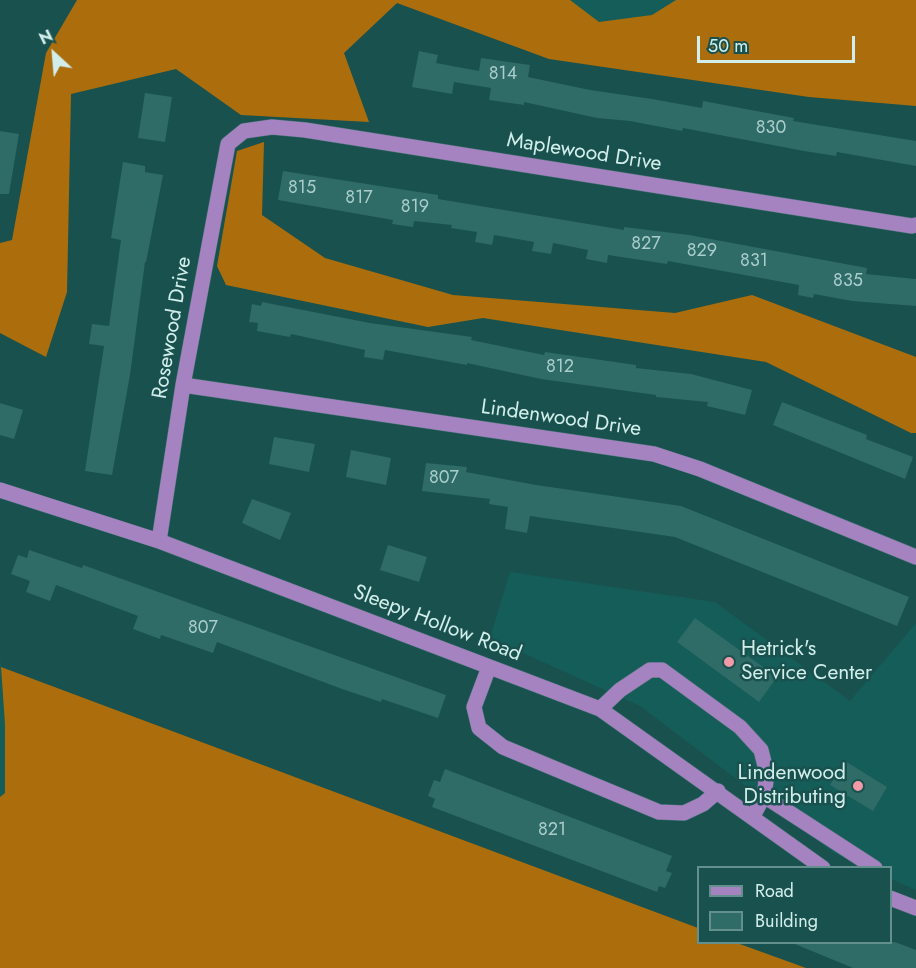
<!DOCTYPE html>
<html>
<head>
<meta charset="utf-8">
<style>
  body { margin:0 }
  #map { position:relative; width:916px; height:968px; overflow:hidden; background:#19514e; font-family:Jost,sans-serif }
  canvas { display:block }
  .legend { position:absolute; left:697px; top:866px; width:195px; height:78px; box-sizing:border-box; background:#19514e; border:2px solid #63908d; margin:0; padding:8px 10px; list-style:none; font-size:18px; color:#d2eeeb }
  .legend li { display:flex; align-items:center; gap:12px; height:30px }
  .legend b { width:30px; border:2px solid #63908d }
  .north { position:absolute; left:24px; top:24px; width:60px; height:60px; -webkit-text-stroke:4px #19514e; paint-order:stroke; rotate:334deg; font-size:16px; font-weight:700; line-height:24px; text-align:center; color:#d2eeeb }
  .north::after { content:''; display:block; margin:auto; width:21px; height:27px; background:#d2eeeb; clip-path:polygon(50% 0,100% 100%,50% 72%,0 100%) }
  .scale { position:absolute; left:697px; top:36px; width:158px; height:27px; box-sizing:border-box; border:3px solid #d2eeeb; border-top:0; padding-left:8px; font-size:18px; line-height:21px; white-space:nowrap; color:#d2eeeb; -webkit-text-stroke:4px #19514e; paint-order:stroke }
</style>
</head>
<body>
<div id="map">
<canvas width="916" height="968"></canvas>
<ul class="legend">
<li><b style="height:8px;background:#a582c0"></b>Road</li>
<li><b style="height:16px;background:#2f6b67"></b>Building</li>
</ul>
<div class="north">N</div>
<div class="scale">50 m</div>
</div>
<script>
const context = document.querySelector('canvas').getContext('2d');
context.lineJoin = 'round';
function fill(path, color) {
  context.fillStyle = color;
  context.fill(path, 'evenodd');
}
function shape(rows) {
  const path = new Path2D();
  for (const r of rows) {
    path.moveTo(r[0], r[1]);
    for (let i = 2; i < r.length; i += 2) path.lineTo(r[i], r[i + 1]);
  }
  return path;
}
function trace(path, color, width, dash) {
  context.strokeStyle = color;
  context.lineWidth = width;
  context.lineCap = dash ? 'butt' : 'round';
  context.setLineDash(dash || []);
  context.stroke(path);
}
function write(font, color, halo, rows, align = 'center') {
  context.font = font + ' Jost,sans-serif';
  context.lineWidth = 5;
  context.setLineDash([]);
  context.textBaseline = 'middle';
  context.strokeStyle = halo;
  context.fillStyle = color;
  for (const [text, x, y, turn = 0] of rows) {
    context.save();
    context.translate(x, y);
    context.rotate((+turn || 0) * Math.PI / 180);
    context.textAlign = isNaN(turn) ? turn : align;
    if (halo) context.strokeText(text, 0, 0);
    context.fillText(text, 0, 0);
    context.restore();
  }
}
const built = shape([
  [488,0,703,0,668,21,510,38],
  [510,572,715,602,850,701,916,623,916,890,891,879,890,868,866,867,834,853,640,706,490,638],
  [0,655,5,725,5,793,0,797]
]);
const forest = shape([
  [77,0,570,0,599,22,652,15,676,0,916,0,916,106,809,97,549,59,397,3,344,53,369,122,241,115,176,69,71,94,67,292,46,357,0,333,0,243,12,240,46,53],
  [264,142,262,215,325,258,453,295,675,313,752,295,916,357,916,433,911,433,766,362,483,318,428,327,226,285,217,266,237,151],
  [1,667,698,928,698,942,737,943,806,968,0,968,0,797,5,793,5,725]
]);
const building = shape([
  [419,51,438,55,436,63,479,71,481,58,530,65,528,77,590,90,652,99,702,108,703,101,794,118,793,121,916,141,916,166,837,152,836,156,804,151,683,128,682,131,630,121,597,118,524,102,524,105,489,100,491,88,454,82,452,94,412,87],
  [145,93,172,97,165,142,138,138],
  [0,131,19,134,9,194,0,194],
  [123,162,145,166,145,172,163,175,146,262,145,262,130,375,112,475,85,471,104,346,89,344,92,324,109,326,121,240,111,238],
  [283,171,438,195,438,199,624,230,624,227,689,235,867,268,866,274,916,279,916,306,852,301,814,294,813,298,798,295,799,285,668,261,667,264,608,255,607,263,586,259,588,250,553,243,551,254,532,251,534,242,494,235,492,245,475,242,477,232,451,228,452,225,414,221,413,227,392,224,393,220,278,200],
  [262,302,370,323,472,337,471,340,544,355,545,352,636,365,636,368,691,374,752,390,745,415,707,406,708,402,656,397,656,395,541,379,467,363,467,365,385,350,383,360,364,357,365,350,291,334,290,337,257,331,258,323,249,322,252,304,261,306],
  [782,402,867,435,866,439,913,457,905,479,773,425],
  [0,403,23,410,14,439,0,435],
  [274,437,315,444,309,472,269,464],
  [351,450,391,458,386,485,346,477],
  [426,463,467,467,466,472,536,485,681,506,909,597,897,626,675,537,530,516,527,533,505,529,508,507,489,504,490,499,422,491],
  [252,499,291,513,280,540,242,523],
  [388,545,427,557,419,582,380,570],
  [29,550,82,568,83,565,446,695,438,718,382,699,381,702,342,689,217,642,213,653,161,635,160,639,133,629,138,616,56,585,50,601,26,592,30,581,11,574,18,555,27,558],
  [695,618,777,677,759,702,677,642],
  [845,761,887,787,873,811,830,785],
  [445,769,672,856,666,871,672,873,665,888,659,886,657,892,432,807,435,799,428,796,434,780,440,782],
  [790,942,895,942,916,950,916,968,853,968]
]);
const minor = shape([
  [183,385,654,454,700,469,916,557],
  [0,490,159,541,600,709,823,868],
  [159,541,183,385,228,144,244,131,272,127,305,130,912,226,916,225],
  [489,667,474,707,479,728,503,747,659,812,684,813,703,804,718,791],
  [600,709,620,690,650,670,662,670,740,727,761,750,767,774,764,796,753,816],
  [764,796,875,868],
  [890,898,916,908]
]);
const markers = [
  [729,662,6,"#f39aa8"],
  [858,786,6,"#f39aa8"]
];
const numberNames = [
  ["814",503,75],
  ["830",771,129],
  ["815",302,189],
  ["817",359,199],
  ["819",415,208],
  ["827",646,245],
  ["829",702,252],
  ["831",754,262],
  ["835",848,282],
  ["812",560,368],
  ["807",444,479],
  ["807",203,629],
  ["821",552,831]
];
const streetNames = [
  ["Maplewood Drive",584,153,9],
  ["Rosewood Drive",173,328,-80],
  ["Lindenwood Drive",561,419,8],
  ["Sleepy Hollow Road",437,624,21]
];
const poiNames = [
  ["Hetrick's",741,650],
  ["Service Center",741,674],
  ["Lindenwood",846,774,"right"],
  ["Distributing",846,798,"right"]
];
fill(built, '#155d59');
fill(forest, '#ac6e0c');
fill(building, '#2f6b67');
trace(minor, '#3e706d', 16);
trace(minor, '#a582c0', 15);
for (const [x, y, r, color] of markers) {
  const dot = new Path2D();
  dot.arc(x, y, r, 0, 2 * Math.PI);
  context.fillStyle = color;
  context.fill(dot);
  trace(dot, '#19514e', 2);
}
write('18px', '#a9cdca', null, numberNames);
write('21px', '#d2eeeb', '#19514e', streetNames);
write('21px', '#d2eeeb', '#19514e', poiNames, 'left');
</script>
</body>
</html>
